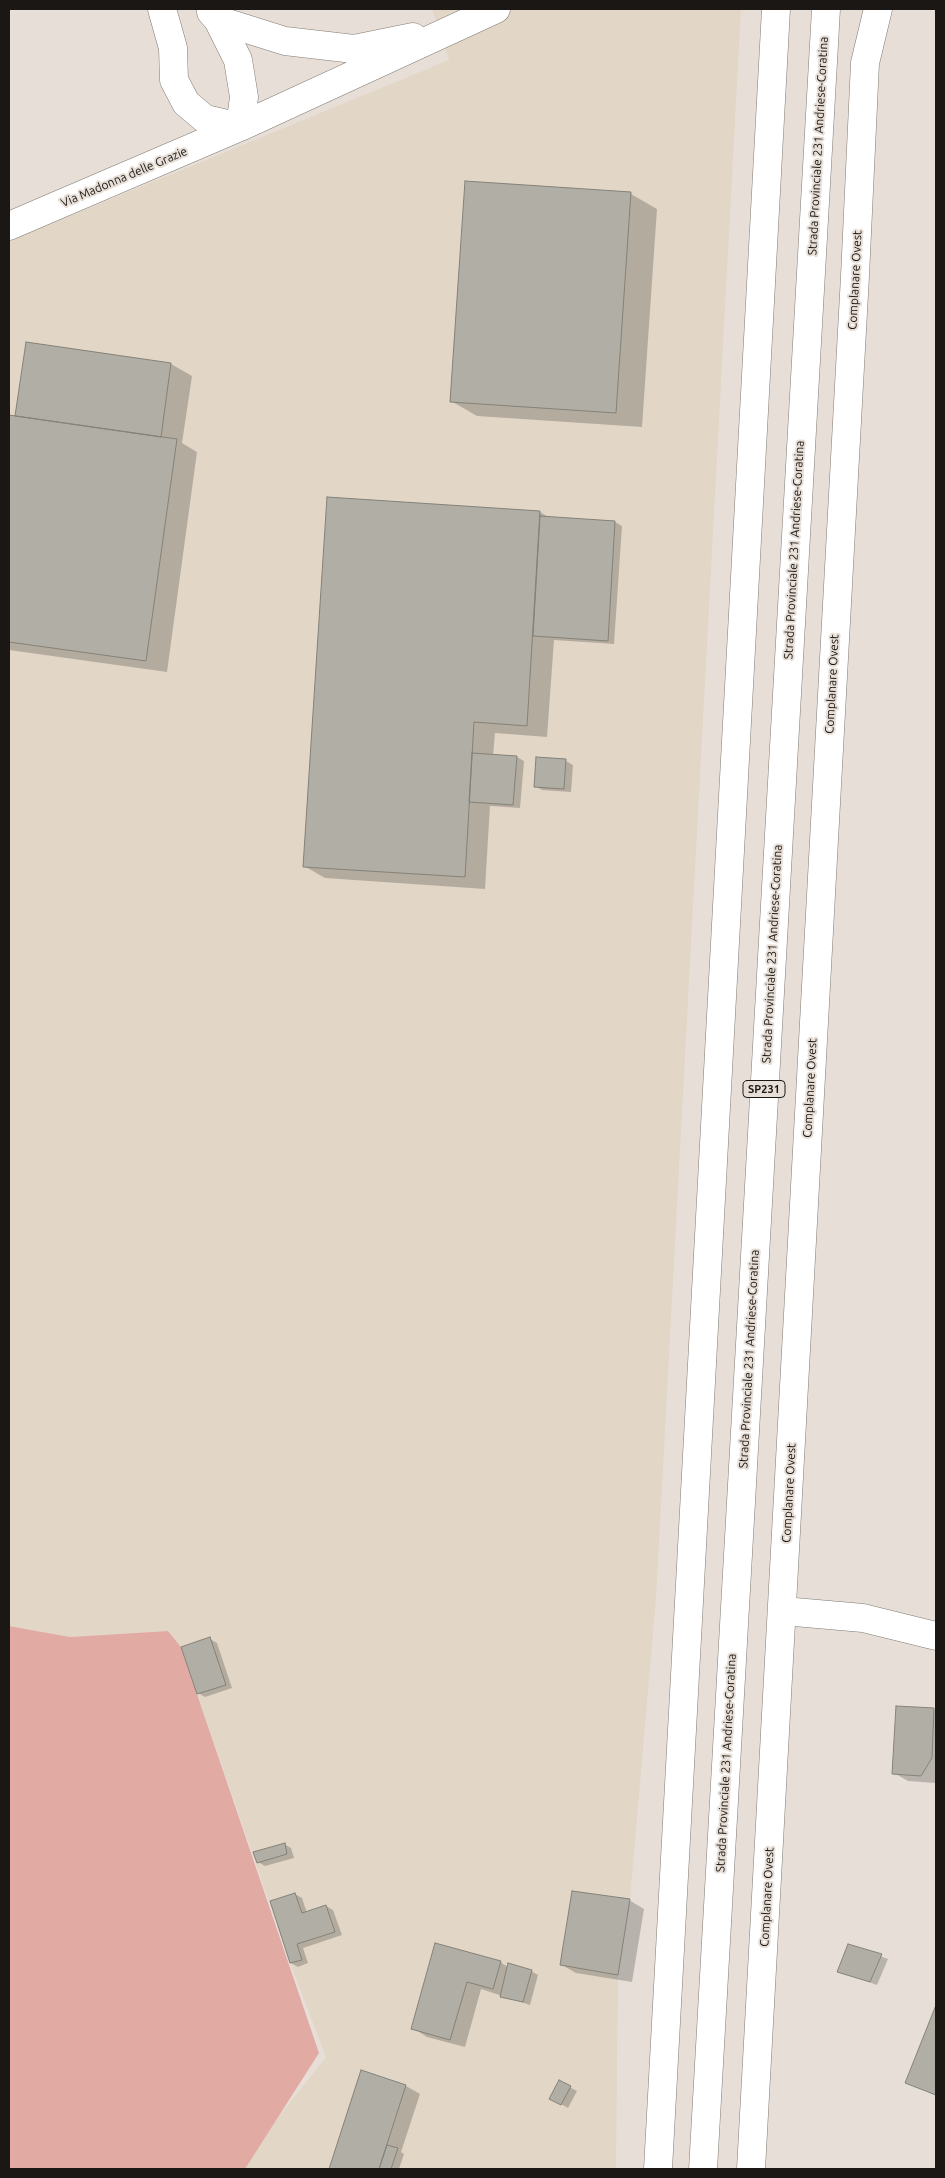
<!DOCTYPE html>
<html>
<head>
<meta charset="utf-8">
<style>
  body { margin:0 }
  #map { position:relative; width:945px; height:2178px; overflow:hidden; background:#e7dfd7; font-family:Ubuntu,sans-serif }
  canvas { display:block }
  .frame { position:absolute; inset:0; border:10px solid #1a1714; pointer-events:none }
</style>
</head>
<body>
<div id="map">
<canvas width="945" height="2178"></canvas>
<div class="frame"></div>
</div>
<script>
const context = document.querySelector('canvas').getContext('2d');
context.lineJoin = 'round';
function fill(path, color) {
  context.fillStyle = color;
  context.fill(path, 'evenodd');
}
function shape(rows) {
  const path = new Path2D();
  for (const r of rows) {
    path.moveTo(r[0], r[1]);
    for (let i = 2; i < r.length; i += 2) path.lineTo(r[i], r[i + 1]);
  }
  return path;
}
function trace(path, color, width, dash) {
  context.strokeStyle = color;
  context.lineWidth = width;
  context.lineCap = dash ? 'butt' : 'round';
  context.setLineDash(dash || []);
  context.stroke(path);
}
function write(font, color, halo, rows, align = 'center') {
  context.font = font + ' Ubuntu,sans-serif';
  context.lineWidth = 4;
  context.setLineDash([]);
  context.textBaseline = 'middle';
  context.strokeStyle = halo;
  context.fillStyle = color;
  for (const [text, x, y, turn = 0] of rows) {
    context.save();
    context.translate(x, y);
    context.rotate((+turn || 0) * Math.PI / 180);
    context.textAlign = isNaN(turn) ? turn : align;
    if (halo) context.strokeText(text, 0, 0);
    context.fillText(text, 0, 0);
    context.restore();
  }
}
const built = shape([
  [432,9,741,9,656,1599,630,1899,618,1975,616,2169,245,2169,268,2130,326,2057,290,1963,181,1647,168,1631,70,1637,9,1626,9,241,449,60]
]);
const green = shape([
  [9,1626,70,1637,168,1631,181,1647,319,2053,245,2169,9,2169]
]);
const shadow = shape([
  [631,194,657,209,642,427,477,416,451,401],
  [27,344,171,364,192,376,182,443,197,452,167,672,9,650,9,416,16,418],
  [328,498,540,512,550,518,615,522,622,526,614,644,554,640,547,737,495,733,493,756,517,757,524,761,520,808,490,806,485,889,325,878,304,866],
  [538,758,566,761,573,765,571,792,542,790,535,786],
  [210,1639,217,1643,232,1688,205,1697,198,1693],
  [933,1709,936,1711,936,1782,935,1783,908,1781,894,1773],
  [284,1844,291,1848,294,1858,265,1866,258,1862],
  [295,1894,302,1898,307,1913,326,1906,333,1910,342,1935,303,1948,308,1963,298,1967,291,1963],
  [629,1900,644,1909,632,1982,576,1973,562,1965],
  [436,1944,500,1962,508,1967,531,1971,538,1975,530,2005,481,1989,465,2047,427,2037,413,2028],
  [849,1945,888,1959,877,1985,838,1971],
  [936,2009,936,2096,907,2082],
  [362,2072,406,2086,420,2094,401,2152,404,2154,399,2169,330,2169],
  [560,2082,577,2091,568,2108,550,2098]
]);
const building = shape([
  [465,181,631,192,616,413,450,402,465,181],
  [26,342,171,363,161,437,15,416,26,342],
  [9,415,177,439,146,661,9,642,9,415],
  [327,497,540,511,527,726,474,722,465,877,303,867,327,497],
  [540,516,615,521,608,641,533,636,540,516],
  [472,753,517,756,513,805,469,802,472,753],
  [536,757,566,759,564,789,534,787,536,757],
  [210,1637,226,1685,197,1694,181,1647,210,1637],
  [896,1706,934,1708,932,1758,921,1776,892,1774,896,1706],
  [285,1843,287,1854,257,1863,253,1852,285,1843],
  [572,1891,630,1899,618,1975,560,1965,572,1891],
  [295,1893,302,1913,326,1905,335,1932,297,1944,302,1960,290,1963,270,1901,295,1893],
  [435,1943,501,1961,493,1989,467,1982,450,2040,411,2029,435,1943],
  [848,1944,882,1954,870,1982,837,1972,848,1944],
  [508,1963,532,1970,523,2002,500,1997,508,1963],
  [936,2005,936,2095,905,2083,936,2005],
  [361,2070,406,2085,379,2169,329,2169,361,2070],
  [559,2080,571,2086,561,2105,549,2099,559,2080],
  [387,2145,398,2148,391,2169,379,2169,387,2145]
]);
const street = shape([
  [783,1611,863,1618,936,1636]
]);
const secondary = shape([
  [162,9,173,48,174,80,186,103,205,119,240,127],
  [211,12,218,20,238,60,244,97,240,127],
  [218,20,285,41,354,49,413,37],
  [9,226,240,127,496,9],
  [751,2169,855,276,865,63,878,9]
]);
const highway = shape([
  [658,2169,776,9],
  [703,2169,826,9]
]);
const shields = [
  [764,1089,42]
];
const shieldNames = [
  ["SP231",764,1089]
];
const streetNames = [
  ["Strada Provinciale 231 Andriese-Coratina",818,146,-87],
  ["Via Madonna delle Grazie",124,177,-23],
  ["Complanare Ovest",855,280,-87],
  ["Strada Provinciale 231 Andriese-Coratina",794,550,-87],
  ["Complanare Ovest",832,684,-87],
  ["Strada Provinciale 231 Andriese-Coratina",772,954,-87],
  ["Complanare Ovest",810,1088,-87],
  ["Strada Provinciale 231 Andriese-Coratina",749,1359,-87],
  ["Complanare Ovest",789,1493,-87],
  ["Strada Provinciale 231 Andriese-Coratina",726,1763,-87],
  ["Complanare Ovest",767,1897,-87]
];
fill(built, '#e2d6c7');
fill(green, '#e1aba4');
fill(shadow, '#0003');
fill(building, '#b1afa5');
trace(building, '#848279', 1);
trace(street, '#807a72', 29);
trace(secondary, '#807a72', 29);
trace(highway, '#807a72', 29);
trace(street, '#fff', 28);
trace(secondary, '#fff', 28);
trace(highway, '#fff', 28);
for (const [x, y, w] of shields) {
  const box = new Path2D();
  box.roundRect(x - w / 2, y - 8.5, w, 17, 4);
  context.fillStyle = '#e7dfd7';
  context.fill(box);
  trace(box, '#1a1714', 1);
}
write('bold 11px', '#1a1714', null, shieldNames);
write('12px', '#1a1714', '#e7dfd7', streetNames);
</script>
</body>
</html>
